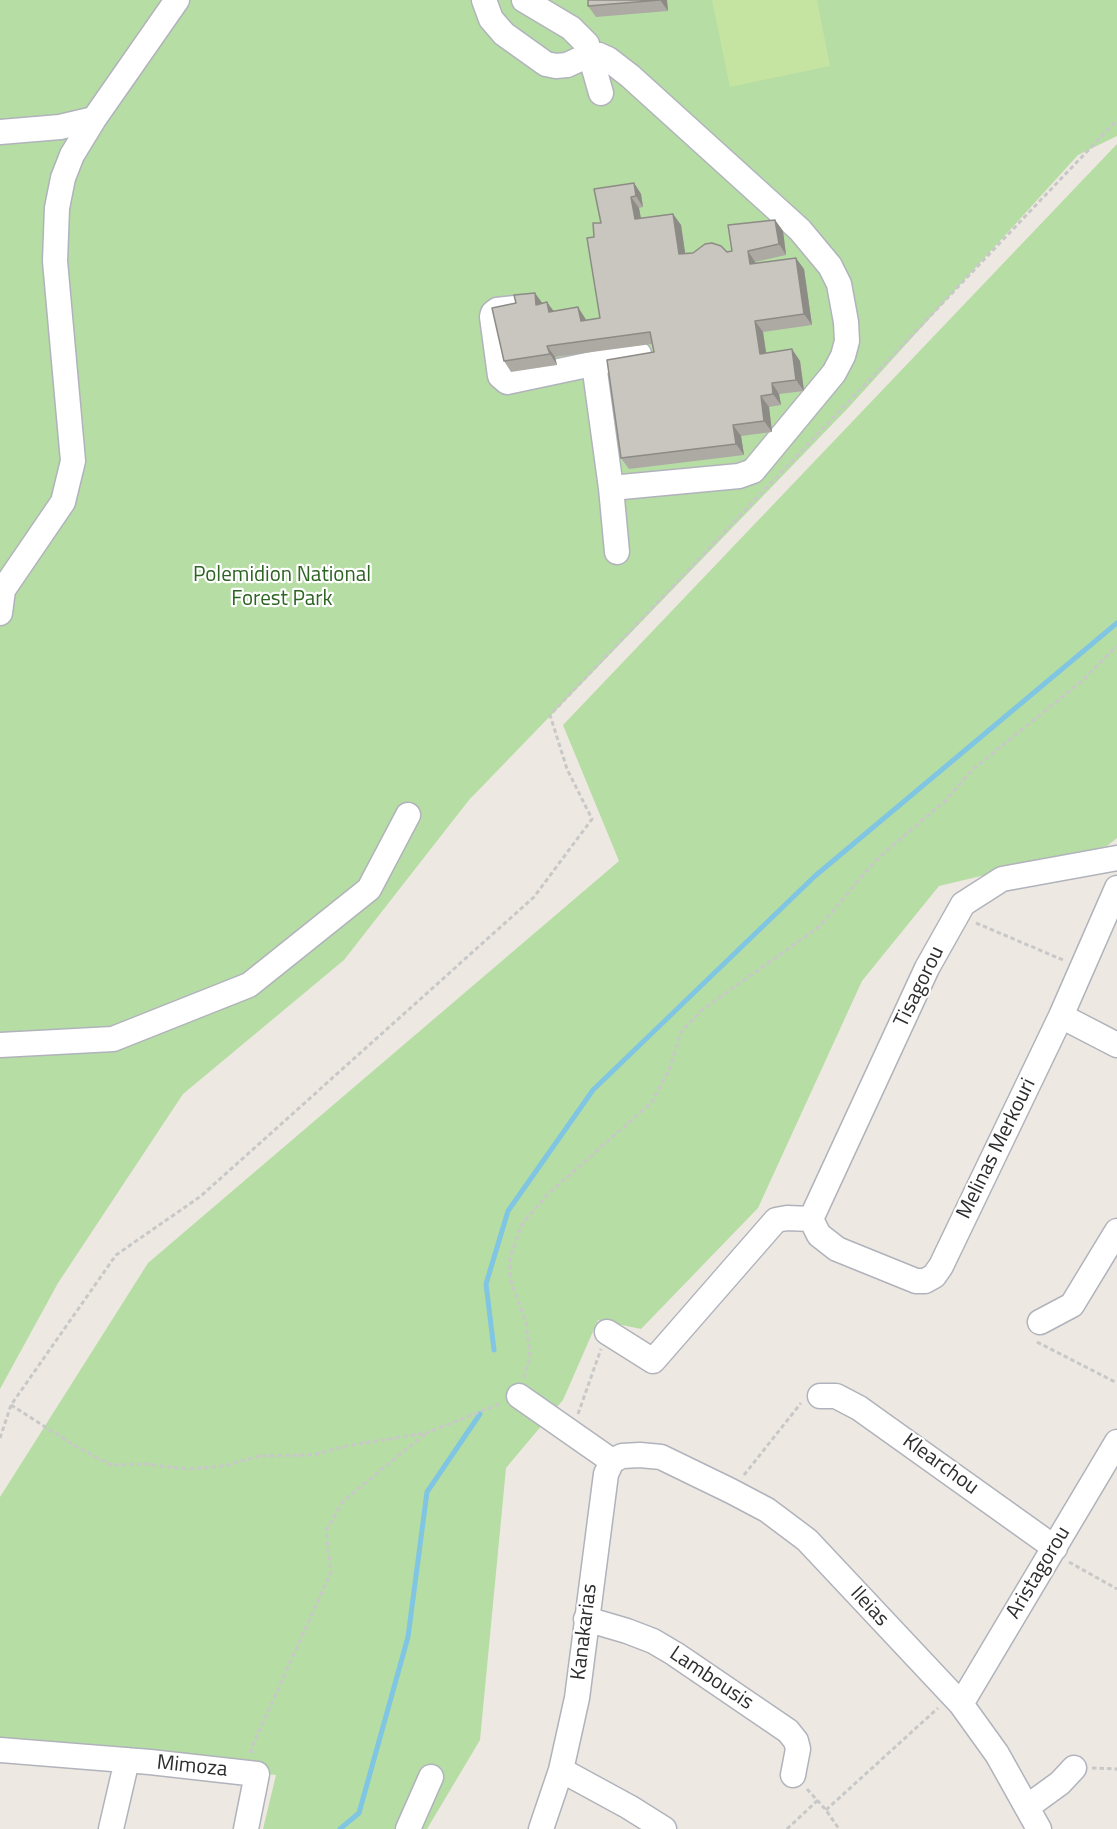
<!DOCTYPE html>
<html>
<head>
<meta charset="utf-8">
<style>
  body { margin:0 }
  canvas { display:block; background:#ede8e1 }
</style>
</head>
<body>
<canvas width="1117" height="1829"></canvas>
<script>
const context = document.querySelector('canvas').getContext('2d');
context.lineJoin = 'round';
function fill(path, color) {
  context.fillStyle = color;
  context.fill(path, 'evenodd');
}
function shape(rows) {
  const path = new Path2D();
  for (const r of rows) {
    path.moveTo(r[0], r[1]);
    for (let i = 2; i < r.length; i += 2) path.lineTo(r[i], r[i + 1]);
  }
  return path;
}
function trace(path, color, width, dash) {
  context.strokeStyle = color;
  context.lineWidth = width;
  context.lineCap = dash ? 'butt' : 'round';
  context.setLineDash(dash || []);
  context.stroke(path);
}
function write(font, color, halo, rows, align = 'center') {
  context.font = font + ' "Titillium Web",sans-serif';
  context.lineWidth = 4.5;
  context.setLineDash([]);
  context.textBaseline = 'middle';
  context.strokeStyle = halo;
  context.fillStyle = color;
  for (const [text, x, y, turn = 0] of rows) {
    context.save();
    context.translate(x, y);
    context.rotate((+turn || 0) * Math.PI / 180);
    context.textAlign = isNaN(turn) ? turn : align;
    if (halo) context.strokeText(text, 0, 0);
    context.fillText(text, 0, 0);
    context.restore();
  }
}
const green = shape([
  [0,0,1117,0,1117,136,1078,155,849,407,469,800,344,960,183,1094,58,1283,0,1389],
  [1117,144,1117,838,1107,846,939,886,862,981,758,1208,641,1329,598,1320,563,1400,506,1468,480,1740,427,1829,263,1829,276,1775,0,1746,0,1497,148,1263,619,861,563,725]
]);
const pitch = shape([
  [712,0,817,0,830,66,730,87]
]);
const stream = shape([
  [494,1350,486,1284,508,1211,593,1090,815,876,1117,623],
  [340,1829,359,1813,408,1637,427,1492,480,1414]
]);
const path = shape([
  [976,923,1063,960],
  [1037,1342,1117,1383],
  [524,1378,530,1355,526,1322,510,1278,510,1257,522,1224,547,1195,652,1102,669,1070,681,1032,702,1010,820,926,875,861,946,800,972,770,1083,680,1117,646],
  [11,1405,75,1446,111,1465,145,1464,188,1469,224,1466,259,1456,313,1455,346,1446,426,1433,502,1403],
  [578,1414,601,1349],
  [0,1438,11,1405,116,1255,201,1196,534,897,592,819,567,769,550,715,1117,120],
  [744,1475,801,1403],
  [1069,1562,1117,1589],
  [252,1753,251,1749,331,1572,326,1531,343,1501,425,1434],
  [1092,1768,1117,1769],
  [807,1789,826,1810,839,1829],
  [826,1810,938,1708],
  [787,1829,818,1800]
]);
const minor = shape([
  [484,0,491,19,497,26,504,34,546,64,556,66,567,65,591,54,599,55,608,59,630,76,800,230,830,266,839,284,846,322,847,341,843,356,834,373,753,471,739,476,611,488],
  [524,0,571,28,587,44,601,93],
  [0,132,60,127,94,119],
  [515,308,497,310,493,313,492,317,500,376,507,382,639,354],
  [594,364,611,488,617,552],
  [0,613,3,590,63,502,73,461,55,261,57,208,63,178,72,155,94,119,177,0],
  [1061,1016,1117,1045],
  [0,1045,113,1039,249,985,369,889,408,815],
  [811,1219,819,1235,837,1249,916,1281,925,1281,934,1276,941,1266,1061,1016,1117,888],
  [811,1219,927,968,963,904,1002,879,1117,858],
  [1040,1322,1072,1305,1117,1231],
  [607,1332,653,1361,776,1220,787,1218,811,1219],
  [519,1396,612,1461],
  [820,1396,836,1396,859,1408,1055,1548],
  [586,1619,627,1631,653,1641,675,1654,788,1731,796,1741,798,1749,793,1775],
  [961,1704,1117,1442],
  [0,1750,150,1762,257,1774,246,1829],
  [561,1770,629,1807,664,1829],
  [1027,1807,1060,1783,1074,1768],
  [111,1829,127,1760],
  [408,1829,431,1777],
  [541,1829,561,1770,577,1698,606,1474,612,1461,622,1456,640,1455,661,1457,731,1491,767,1510,807,1540,961,1704,997,1754,1039,1829]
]);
const wall = shape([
  [588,0,667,0,668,11,596,17,588,6],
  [634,183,641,194,643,207,639,208,641,218,673,214,681,225,685,253,727,252,732,251,775,220,783,231,786,255,755,262,756,264,804,269,812,325,763,332,766,353,800,361,804,391,779,394,781,405,769,407,772,432,741,436,744,455,629,469,621,458,654,352,652,344,555,357,557,365,511,372,504,361,542,303,554,311,585,318,586,320,600,318,594,237,601,223]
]);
const shadedWall = shape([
  [660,0,667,0,668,11],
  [634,183,641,194,643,207,636,196],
  [631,197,639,208,643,230,635,219],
  [673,214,681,225,687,265,679,254],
  [775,220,783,231,786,255,779,244],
  [748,251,755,262,757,275,750,264],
  [796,258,804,269,812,325,804,314],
  [535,293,543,304,536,305],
  [547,302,555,313,549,312],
  [578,307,585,318,589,332,581,321],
  [755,321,763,332,768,365,760,354],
  [547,346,555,357,557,365,550,354],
  [792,349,800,361,804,391,796,380],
  [772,383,779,394,781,405,773,394],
  [761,396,769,407,772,432,764,421],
  [733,425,741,436,744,455,736,444]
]);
const building = shape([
  [588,0,660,0,588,6,588,0],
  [634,183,636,196,631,197,635,219,673,214,679,254,693,253,705,244,712,243,721,246,727,252,732,251,728,225,775,220,779,244,748,251,750,264,796,258,804,314,755,321,760,354,792,349,796,380,772,383,773,394,761,396,764,421,733,425,736,444,621,458,607,360,654,352,650,332,547,346,550,354,504,361,492,308,516,303,514,295,535,293,536,305,547,302,549,312,578,307,581,321,600,318,587,238,594,237,593,223,601,223,594,189,634,183]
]);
const parkNames = [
  ["Polemidion National",282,576],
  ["Forest Park",282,600]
];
const streetNames = [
  ["Tisagorou",920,987,-64],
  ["Melinas Merkouri",997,1149,-64],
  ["Klearchou",940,1465,36],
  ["Aristagorou",1039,1573,-59],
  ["Ileias",869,1607,47],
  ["Kanakarias",585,1632,-83],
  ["Lambousis",711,1679,34],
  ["Mimoza",192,1767,6]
];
fill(green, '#b6dda4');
fill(pitch, '#c5e3a1');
trace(stream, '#80c6e3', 5);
trace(minor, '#b1b3bc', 27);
trace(path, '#c8c8c8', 3, [4.5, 3]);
trace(minor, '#fff', 24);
fill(wall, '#adaaa4');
fill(shadedWall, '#8d8b86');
fill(building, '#c9c6bf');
trace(building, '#8d8b86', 1.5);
write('21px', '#2e6423', '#fff', parkNames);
write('21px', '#2d2d2d', '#fff', streetNames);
</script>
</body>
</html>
